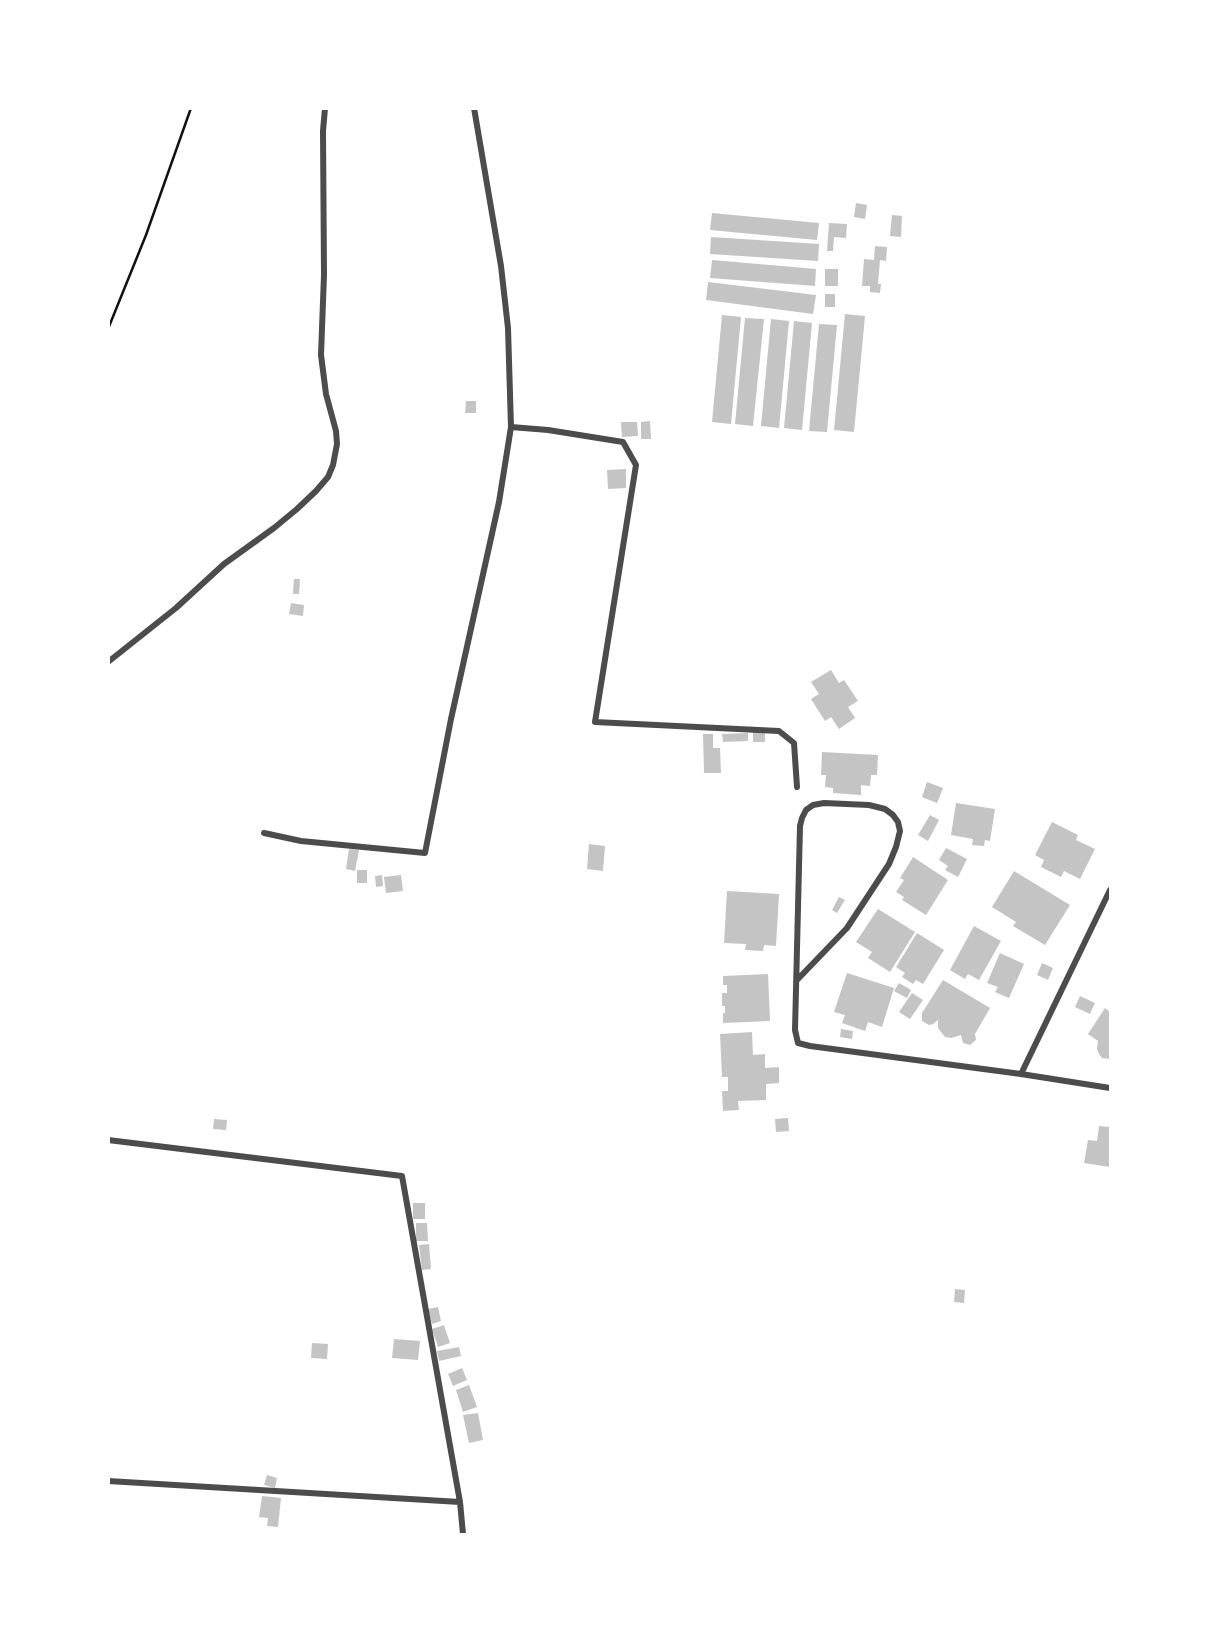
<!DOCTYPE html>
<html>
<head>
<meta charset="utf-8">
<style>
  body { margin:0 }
  #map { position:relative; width:1219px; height:1643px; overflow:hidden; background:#fff; font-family:Bitter,serif }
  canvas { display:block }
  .frame { position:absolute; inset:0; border:110px solid #fff; pointer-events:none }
</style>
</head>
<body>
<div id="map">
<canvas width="1219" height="1643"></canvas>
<div class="frame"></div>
</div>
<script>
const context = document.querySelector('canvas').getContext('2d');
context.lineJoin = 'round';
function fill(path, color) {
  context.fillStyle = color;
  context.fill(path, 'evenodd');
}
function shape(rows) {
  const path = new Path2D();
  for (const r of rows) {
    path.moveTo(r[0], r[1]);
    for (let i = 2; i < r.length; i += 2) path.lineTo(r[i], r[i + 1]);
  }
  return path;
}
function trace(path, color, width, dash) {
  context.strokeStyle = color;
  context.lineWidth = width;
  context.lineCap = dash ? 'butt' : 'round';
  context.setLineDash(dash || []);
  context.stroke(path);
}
const building = shape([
  [856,203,867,205,865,219,854,217],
  [712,213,819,223,817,240,710,230],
  [892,215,902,216,901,237,890,236],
  [829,223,847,224,846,238,834,237,833,251,827,251],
  [711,237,819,244,818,261,710,254],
  [875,246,887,247,886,261,880,260,878,284,881,284,880,293,870,292,870,286,862,286,864,259,874,260],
  [712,260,816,269,815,286,710,278],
  [825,269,838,269,838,286,825,286],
  [708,282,816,295,813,314,706,300],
  [825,294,835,294,835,307,825,307],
  [845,314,865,316,854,432,834,430],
  [722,315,741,317,731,424,712,422],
  [745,318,764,319,753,426,735,424],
  [771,319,789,321,779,428,761,426],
  [794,321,812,323,802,430,784,428],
  [819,324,837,325,827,432,809,431],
  [466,401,476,401,476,413,465,413],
  [650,421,651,439,641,439,641,422],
  [621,422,637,422,638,436,622,437],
  [626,469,626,488,608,489,607,470],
  [294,579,300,579,299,594,293,594],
  [291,603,304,605,303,616,289,614],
  [831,670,839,683,844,680,858,701,848,707,855,718,839,729,831,717,825,721,811,699,819,694,811,682],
  [753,731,765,732,765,742,753,742],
  [748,733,748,741,723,742,722,734],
  [703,734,713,734,713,748,720,748,721,773,704,773],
  [822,752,878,755,877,775,871,775,870,786,861,785,861,795,833,793,833,788,825,787,826,775,821,775],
  [927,782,943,788,937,803,922,797],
  [956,803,995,809,990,841,985,840,984,846,972,845,973,839,951,835],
  [930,815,939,820,928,841,918,835],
  [1052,822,1078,835,1076,840,1095,849,1080,879,1064,871,1061,877,1041,867,1044,860,1035,855],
  [589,844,605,846,603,871,587,869],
  [946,848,967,859,958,877,945,870,948,866,939,860],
  [349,849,359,850,355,871,346,869],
  [913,857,948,880,926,915,902,900,904,897,896,892,904,880,900,878],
  [357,870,367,870,367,883,357,883],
  [1014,871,1070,905,1045,945,1013,926,1016,922,992,907],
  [382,875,383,886,376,887,375,876],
  [401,875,403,891,386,893,384,877],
  [727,891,779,894,776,946,764,945,763,951,745,950,746,944,724,943],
  [839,897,845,900,837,913,832,910],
  [878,909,915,932,890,972,868,958,872,952,856,942],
  [974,926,1001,941,979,980,968,974,965,979,950,970],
  [917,933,944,950,923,984,916,980,913,984,902,977,905,973,896,967],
  [1000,953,1024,964,1009,998,995,992,998,987,987,983],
  [1042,963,1053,968,1048,980,1037,975],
  [847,973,894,988,882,1027,868,1022,865,1031,842,1023,845,1015,834,1012],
  [768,974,770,1021,723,1023,723,1013,725,1013,725,1006,722,1006,722,993,727,993,727,985,723,985,723,976],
  [943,980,990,1008,975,1034,976,1040,970,1045,963,1043,961,1035,951,1038,945,1037,938,1028,938,1020,933,1024,929,1025,922,1021,922,1013],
  [899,983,911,990,907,998,894,991],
  [912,993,923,1000,910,1019,899,1012],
  [1080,996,1095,1003,1090,1014,1075,1007],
  [1105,1008,1110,1012,1110,1059,1102,1058,1099,1054,1097,1049,1098,1041,1088,1034],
  [841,1029,853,1031,852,1039,840,1037],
  [752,1032,753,1055,765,1054,765,1068,779,1067,779,1083,766,1084,766,1100,738,1101,739,1110,723,1111,722,1091,728,1091,728,1077,722,1077,720,1034],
  [788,1118,789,1131,776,1132,775,1119],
  [214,1119,227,1120,226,1130,213,1129],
  [1099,1126,1110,1127,1110,1167,1084,1163,1088,1140,1097,1141],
  [413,1203,425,1203,425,1219,413,1219],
  [416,1223,427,1223,428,1241,416,1241],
  [429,1244,431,1269,422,1270,419,1245],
  [955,1289,965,1290,964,1303,954,1302],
  [438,1307,441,1321,432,1324,428,1309],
  [444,1325,450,1343,438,1347,432,1329],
  [394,1339,420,1341,418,1360,392,1358],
  [312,1343,328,1344,327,1359,311,1358],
  [459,1347,461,1356,439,1361,437,1351],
  [462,1368,467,1380,453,1386,448,1374],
  [469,1385,477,1407,463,1412,456,1390],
  [478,1413,483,1440,469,1443,463,1415],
  [267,1475,277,1478,275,1488,264,1485],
  [262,1496,281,1498,278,1527,267,1526,268,1518,259,1517]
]);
const path = shape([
  [108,329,146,235,191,108]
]);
const minor = shape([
  [511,427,548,430,623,442,636,465,595,722,779,731,794,743,797,787],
  [108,662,176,608,224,564,274,528,297,509,316,491,328,477,333,465,337,444,336,431,326,394,321,355,324,275,323,131,325,108],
  [264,833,301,841,425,853,451,719,499,502,511,427,508,328,501,266,474,108],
  [797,980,847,928,889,864,896,847,900,831,898,822,893,815,885,809,869,805,824,803,813,805,806,810,802,818,800,826,795,1030,798,1043,810,1046,1021,1074,1110,1088],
  [1021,1074,1110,890],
  [108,1140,402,1176,460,1502,463,1534],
  [108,1481,460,1502]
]);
fill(building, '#c4c4c4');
trace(path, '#111', 2.5);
trace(minor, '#4c4c4c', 6);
</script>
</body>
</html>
